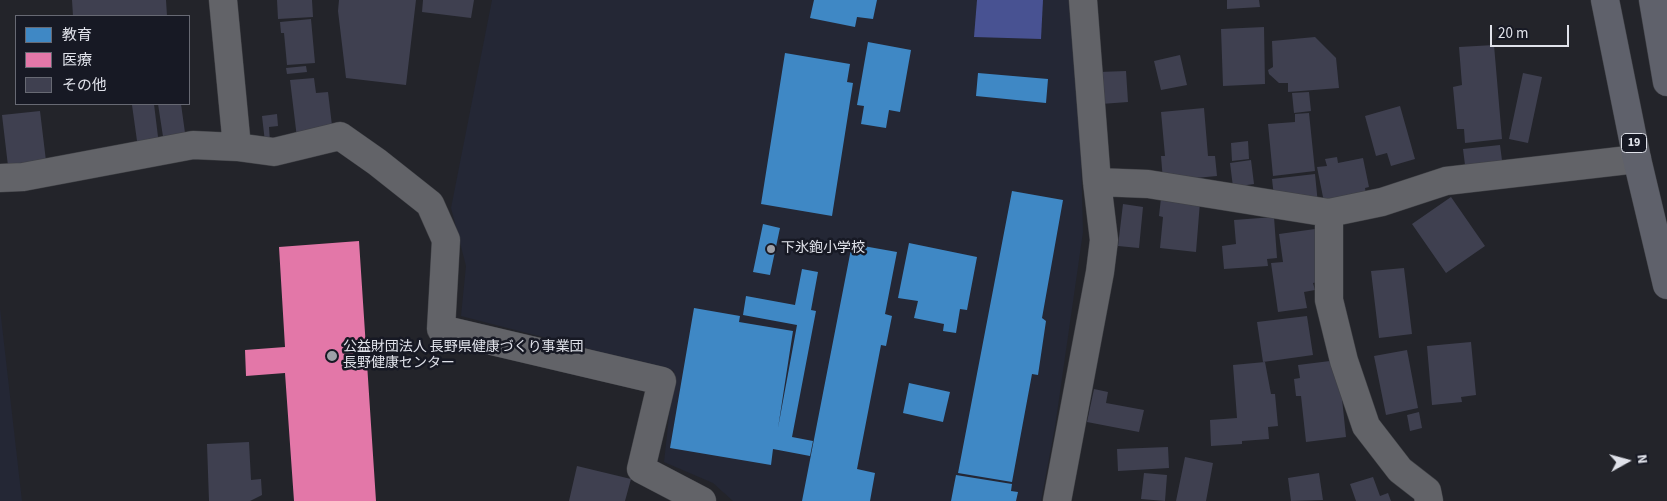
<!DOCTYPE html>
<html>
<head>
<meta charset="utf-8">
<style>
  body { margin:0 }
  #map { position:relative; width:1667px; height:501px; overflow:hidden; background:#23242a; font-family:"Source Sans 3","Noto Sans JP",sans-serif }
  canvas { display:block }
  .legend { position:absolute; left:15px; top:15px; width:175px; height:90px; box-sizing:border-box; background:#171924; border:1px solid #676973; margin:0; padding:6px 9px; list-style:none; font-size:15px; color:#e0e2ea }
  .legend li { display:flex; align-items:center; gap:10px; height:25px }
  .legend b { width:25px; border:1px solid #676973 }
  .north { position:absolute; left:1602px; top:436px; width:50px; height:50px; -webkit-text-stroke:4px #171924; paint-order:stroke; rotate:83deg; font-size:14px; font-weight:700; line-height:20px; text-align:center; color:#e0e2ea }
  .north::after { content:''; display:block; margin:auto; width:18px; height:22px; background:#e0e2ea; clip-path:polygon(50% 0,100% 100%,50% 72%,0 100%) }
  .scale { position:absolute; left:1490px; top:25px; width:79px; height:22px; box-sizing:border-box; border:2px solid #e0e2ea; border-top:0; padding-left:6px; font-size:15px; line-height:18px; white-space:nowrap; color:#e0e2ea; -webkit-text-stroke:4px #171924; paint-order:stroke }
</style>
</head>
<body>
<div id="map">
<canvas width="1667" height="501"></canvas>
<ul class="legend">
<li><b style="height:14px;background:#3f88c5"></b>教育</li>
<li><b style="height:14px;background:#e377a8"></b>医療</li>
<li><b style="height:14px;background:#3f4050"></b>その他</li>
</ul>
<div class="north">N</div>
<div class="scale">20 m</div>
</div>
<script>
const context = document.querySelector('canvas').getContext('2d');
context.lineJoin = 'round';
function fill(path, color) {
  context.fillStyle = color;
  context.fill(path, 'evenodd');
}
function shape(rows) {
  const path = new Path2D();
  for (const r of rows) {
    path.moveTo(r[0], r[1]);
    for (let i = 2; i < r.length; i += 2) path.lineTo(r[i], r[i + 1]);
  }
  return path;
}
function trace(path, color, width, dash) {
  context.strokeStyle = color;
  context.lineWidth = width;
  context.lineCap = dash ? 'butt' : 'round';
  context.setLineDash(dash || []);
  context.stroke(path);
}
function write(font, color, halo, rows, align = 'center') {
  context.font = font + ' "Source Sans 3","Noto Sans JP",sans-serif';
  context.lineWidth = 5;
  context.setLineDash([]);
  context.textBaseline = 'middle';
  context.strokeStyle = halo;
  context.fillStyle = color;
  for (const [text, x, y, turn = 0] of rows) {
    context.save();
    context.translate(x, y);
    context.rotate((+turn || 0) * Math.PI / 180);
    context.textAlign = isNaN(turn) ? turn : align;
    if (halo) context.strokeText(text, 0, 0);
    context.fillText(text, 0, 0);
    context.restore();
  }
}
const built = shape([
  [492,0,1077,0,1083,232,1055,427,1041,501,733,501,713,483,664,462,674,371,461,316,466,266,451,208],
  [0,308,22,501,0,501]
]);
const water = shape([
  [977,0,1043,0,1041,39,974,37]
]);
const schools = shape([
  [814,0,877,0,873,19,857,17,855,27,810,18],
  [868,42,911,50,900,112,889,110,886,128,861,124,864,106,857,105],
  [785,53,850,64,847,82,853,83,832,216,761,204],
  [978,73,1048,79,1046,103,976,96],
  [1012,191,1063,200,1042,318,1046,321,1038,375,1032,374,1012,482,958,473],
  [763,224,780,228,770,275,753,272],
  [909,243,977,257,967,310,960,309,956,333,943,331,944,324,914,318,918,301,898,298],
  [852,244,897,252,885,314,892,316,886,346,881,345,857,469,875,473,870,501,802,501],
  [802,269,818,272,811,310,816,311,792,437,813,441,810,456,773,449,771,465,670,448,694,308,740,316,739,322,793,331,778,428,797,325,743,315,746,296,795,305],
  [909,383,950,392,943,422,903,413],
  [956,475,1012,484,1011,491,1018,492,1016,501,951,501]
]);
const health = shape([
  [359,241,376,501,294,501,285,373,246,376,245,350,285,347,279,247]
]);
const building = shape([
  [72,0,166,0,167,16,73,16],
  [277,0,312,0,313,17,278,19],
  [339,0,416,0,406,85,346,78,338,11],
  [423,0,474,0,471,18,422,12],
  [1227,0,1259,0,1260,7,1227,9],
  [311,19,315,63,287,65,284,33,281,33,280,22],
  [1264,27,1265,84,1223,86,1221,29],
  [1315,37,1336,58,1339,88,1288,92,1288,83,1279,83,1269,74,1268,70,1273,67,1272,41],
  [1494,45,1502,139,1465,143,1464,129,1457,129,1453,87,1462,85,1459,47],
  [1180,55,1187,85,1161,90,1154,61],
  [306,66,307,72,287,74,286,68],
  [1126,71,1128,102,1101,104,1099,72],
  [1523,73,1542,77,1528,143,1509,139],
  [314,78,316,93,328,92,333,134,297,138,290,80],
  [1309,92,1311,111,1294,113,1292,93],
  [154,104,159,145,138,148,132,105],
  [158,104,181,104,186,140,164,143],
  [1400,106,1415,159,1391,166,1387,153,1376,156,1365,116],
  [1204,108,1208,156,1215,156,1217,176,1163,181,1161,156,1165,156,1161,112],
  [40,111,46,161,8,166,2,115],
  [1309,113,1315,171,1273,176,1268,124,1295,122,1295,114],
  [277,114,278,126,269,127,270,142,265,142,262,116],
  [1248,141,1249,159,1232,161,1231,143],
  [1500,145,1503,168,1466,173,1463,149],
  [1337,157,1338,163,1363,158,1369,187,1365,188,1366,194,1324,202,1317,167,1327,166,1325,159],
  [1251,160,1254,184,1233,187,1230,163],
  [1315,174,1318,204,1274,197,1272,179],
  [1451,197,1485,246,1446,273,1412,224],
  [1161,198,1200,202,1196,252,1160,248,1163,217,1159,216],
  [1123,204,1143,207,1139,248,1118,246],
  [1274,217,1277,258,1267,259,1268,266,1224,269,1222,246,1236,244,1234,220],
  [1315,229,1323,281,1313,283,1315,290,1304,292,1307,308,1278,312,1271,263,1283,262,1279,234],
  [1404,268,1412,334,1379,338,1371,271],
  [1307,316,1313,355,1263,362,1257,322],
  [1471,342,1476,395,1461,397,1462,402,1432,405,1427,346],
  [1407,350,1418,408,1386,415,1374,356],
  [1338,360,1346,437,1306,442,1301,396,1296,396,1294,379,1300,378,1298,365],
  [1265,362,1271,394,1275,394,1278,426,1268,427,1269,439,1242,441,1242,444,1211,446,1210,420,1237,418,1233,365],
  [1094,389,1108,392,1106,403,1144,410,1139,432,1087,422],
  [1419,412,1422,428,1410,431,1407,415],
  [249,442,251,480,261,479,262,495,250,501,209,501,207,444],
  [1168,447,1169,468,1118,471,1117,449],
  [1185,457,1213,463,1206,501,1176,501],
  [577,466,631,479,625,501,569,501],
  [1144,473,1167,475,1165,501,1141,499],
  [1319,473,1323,500,1291,501,1288,478],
  [1373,477,1380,496,1388,493,1391,501,1356,501,1350,484]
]);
const minor = shape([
  [223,0,237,147,274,152,340,136,377,162,430,204,446,240,441,329,662,381,641,469,702,501],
  [0,178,23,177,193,145,237,147],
  [1097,182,1148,184,1329,213,1382,202,1446,181,1637,159],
  [1329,213,1329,300,1344,361,1366,426,1400,470,1427,491,1429,501],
  [1057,501,1100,272,1104,240,1097,182,1083,0]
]);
const highway = shape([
  [1605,0,1637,159,1667,285],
  [1653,0,1667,82]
]);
const markers = [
  [771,249,5,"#9ea0a7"],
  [332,356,6,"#9ea0a7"]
];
const shields = [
  [1634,143,25]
];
const shieldNames = [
  ["19",1634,143]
];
const poiNames = [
  ["下氷鉋小学校",781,249],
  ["公益財団法人 長野県健康づくり事業団",343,348],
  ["長野健康センター",343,364]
];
fill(built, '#242735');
fill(water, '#485292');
fill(schools, '#3f88c5');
fill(health, '#e377a8');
fill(building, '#3f4050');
trace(minor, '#3f4045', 29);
trace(highway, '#3f4045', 29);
trace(minor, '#626368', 28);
trace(highway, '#5f616b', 28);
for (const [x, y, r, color] of markers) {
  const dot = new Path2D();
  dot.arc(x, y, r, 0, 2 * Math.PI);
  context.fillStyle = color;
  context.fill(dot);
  trace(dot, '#171924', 2);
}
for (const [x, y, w] of shields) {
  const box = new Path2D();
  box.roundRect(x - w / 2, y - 9.5, w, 19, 4);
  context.fillStyle = '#171924';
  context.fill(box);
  trace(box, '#e0e2ea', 1);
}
write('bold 12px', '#e0e2ea', null, shieldNames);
write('14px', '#e0e2ea', '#171924', poiNames, 'left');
</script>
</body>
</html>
